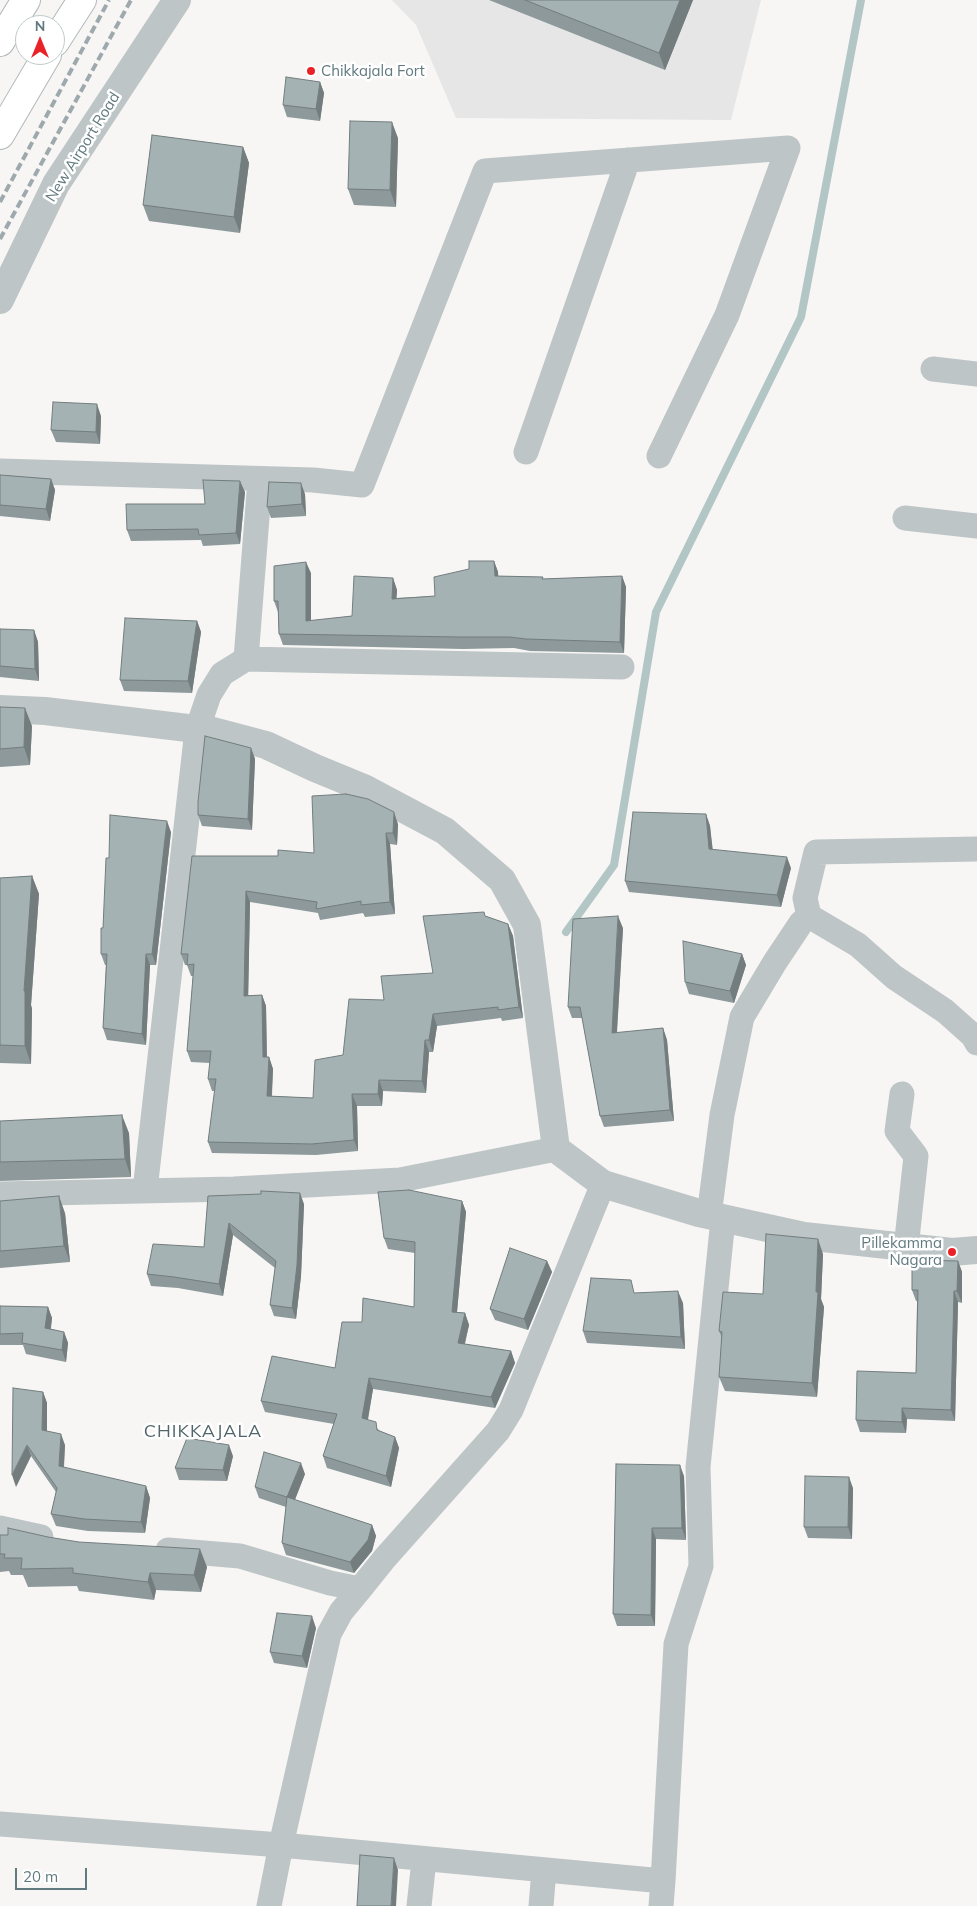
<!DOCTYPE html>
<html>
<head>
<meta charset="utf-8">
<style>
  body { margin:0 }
  #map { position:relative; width:977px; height:1906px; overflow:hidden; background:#f7f6f4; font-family:Mulish,sans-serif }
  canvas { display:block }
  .north { position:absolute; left:15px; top:15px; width:50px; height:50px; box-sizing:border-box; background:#fff; border:1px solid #c0cacc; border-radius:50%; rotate:0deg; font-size:14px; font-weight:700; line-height:20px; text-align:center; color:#617a80 }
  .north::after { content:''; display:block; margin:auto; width:18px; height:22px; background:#e92228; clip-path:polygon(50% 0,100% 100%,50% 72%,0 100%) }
  .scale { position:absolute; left:15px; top:1868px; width:72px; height:22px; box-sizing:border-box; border:2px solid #617a80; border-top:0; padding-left:6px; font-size:15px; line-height:18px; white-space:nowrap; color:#617a80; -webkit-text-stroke:4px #fff; paint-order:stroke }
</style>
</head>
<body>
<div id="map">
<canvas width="977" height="1906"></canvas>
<div class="north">N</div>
<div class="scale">20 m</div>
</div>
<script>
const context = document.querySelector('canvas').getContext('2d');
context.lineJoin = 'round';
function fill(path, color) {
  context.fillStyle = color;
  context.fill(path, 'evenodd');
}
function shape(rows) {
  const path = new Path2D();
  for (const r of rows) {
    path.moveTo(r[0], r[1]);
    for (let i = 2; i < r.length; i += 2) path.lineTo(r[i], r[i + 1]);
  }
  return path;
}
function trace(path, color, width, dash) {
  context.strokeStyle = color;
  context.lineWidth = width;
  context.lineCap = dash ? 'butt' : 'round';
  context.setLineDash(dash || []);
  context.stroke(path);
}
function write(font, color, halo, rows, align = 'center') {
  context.font = font + ' Mulish,sans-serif';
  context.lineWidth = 5;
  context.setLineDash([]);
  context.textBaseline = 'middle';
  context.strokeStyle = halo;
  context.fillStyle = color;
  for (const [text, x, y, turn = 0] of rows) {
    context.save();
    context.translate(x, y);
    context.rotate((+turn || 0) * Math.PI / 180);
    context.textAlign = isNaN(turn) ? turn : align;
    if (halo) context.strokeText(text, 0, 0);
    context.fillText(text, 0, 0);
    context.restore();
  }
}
const built = shape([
  [392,0,761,0,731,120,456,118,416,25]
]);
const stream = shape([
  [566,932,614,865,656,612,801,317,861,0]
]);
const minor = shape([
  [933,369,977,374],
  [526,452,628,160],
  [0,471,313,480,362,485,485,171,788,148,727,315,659,456],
  [905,518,977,526],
  [246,659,260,479],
  [977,849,816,852,805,898,809,916,858,945,894,977,945,1011,973,1036,977,1043],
  [902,1094,897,1131,916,1156,906,1248],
  [145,1190,197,730,209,695,222,674,246,659,622,667],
  [0,1194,234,1189,400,1180,556,1149],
  [709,1216,722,1115,742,1017,775,962,801,923,809,916],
  [0,1528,41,1537],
  [168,1550,240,1556,330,1583,360,1589],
  [0,1824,281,1845,663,1881,661,1906],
  [663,1881,676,1644,701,1566,698,1467,723,1219],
  [269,1906,281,1845,329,1634,341,1612,360,1589,385,1558,498,1431,511,1410,603,1184],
  [419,1906,424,1860],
  [541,1906,544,1870]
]);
const tertiary = shape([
  [0,300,56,184,177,0],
  [0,709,45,711,213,731,266,745,315,768,366,789,445,831,502,880,527,925,556,1149,603,1184,699,1213,804,1236,952,1252,977,1250]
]);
const trunk = shape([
  [0,42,26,0],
  [55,42,82,0],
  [0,135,47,55]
]);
const rail = shape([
  [0,202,109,0],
  [0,239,131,0]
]);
const wall = shape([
  [489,0,693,0,665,70],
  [320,82,324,93,320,121,287,117,283,105],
  [398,138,396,207,354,205,348,189],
  [243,147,249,163,240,233,149,221,143,205],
  [101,416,100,444,56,442,51,430],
  [0,475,51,479,55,490,50,521,0,516],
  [245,492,240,544,203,546,201,540,131,541,127,530,205,504],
  [305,494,306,516,271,518,267,507],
  [494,561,498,572,498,576,543,577,543,579,622,576,626,587,624,653,530,651,514,648,463,649,283,645,279,634,278,612,274,601,311,573,311,621,352,616,393,578,397,590,396,598,435,596,469,569],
  [197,621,201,632,192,693,124,691,120,680],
  [0,629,34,630,38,642,39,681,0,677],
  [0,707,32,726,30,765,0,767],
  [251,748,255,759,252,830,202,826,198,815],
  [706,814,710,826,712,849,791,868,781,907,629,892,625,881],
  [398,824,397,845,390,844,395,914,365,917,363,913,320,920,318,913,250,902,248,995,262,995,266,1006,267,1057,269,1057,273,1069,272,1096,313,1098,343,1055,384,1000,433,973,486,916,508,924,513,936,523,1018,502,1021,501,1018,437,1026,433,1052,429,1052,426,1093,383,1091,382,1106,357,1106,358,1151,316,1155,212,1153,208,1142,215,1091,212,1091,208,1079,210,1063,191,1062,187,1051,193,976,191,976,187,965,185,965,181,954,278,856,314,853],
  [171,832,156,965,150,965,146,1045,107,1040,103,1028,106,965,105,965,101,954,109,858],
  [32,876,39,894,31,1005,32,1009,31,1064,0,1063,0,878],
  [623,928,617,1033,663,1028,667,1040,674,1121,604,1127,600,1116,582,1018,572,1018,568,1007],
  [742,954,746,965,734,1003,689,994,685,982],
  [0,1121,129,1133,131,1177,0,1181],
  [208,1196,304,1204,301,1276,296,1319,274,1316,270,1305,275,1268,233,1235,223,1296,178,1288,151,1286,147,1274,204,1247],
  [0,1201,65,1213,70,1262,0,1268],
  [462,1201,466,1212,457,1312,465,1313,469,1325,465,1344,511,1351,515,1363,495,1408,373,1389,368,1420,380,1431,395,1437,399,1448,391,1487,327,1468,323,1456,334,1424,265,1412,261,1401,335,1368,414,1307,415,1253,388,1249,384,1238],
  [823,1254,821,1299,824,1307,817,1397,725,1391,719,1377,722,1338,719,1331,763,1294],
  [547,1261,552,1272,528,1330,495,1320,490,1309],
  [958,1261,962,1272,962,1303,958,1302,955,1421,907,1419,906,1433,860,1432,856,1420,916,1373,917,1301,916,1301,912,1290],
  [635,1293,683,1303,685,1349,587,1343,583,1331],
  [0,1306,48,1307,52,1318,51,1329,64,1332,68,1343,66,1362,26,1354,23,1345,0,1345],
  [43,1392,47,1403,47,1431,65,1445,64,1468,146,1486,150,1498,145,1533,88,1531,56,1526,51,1514,56,1492,31,1456,16,1487],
  [233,1456,227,1481,179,1480,175,1468],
  [616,1464,684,1476,686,1540,656,1539,655,1626,617,1626,613,1614],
  [305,1474,295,1500,372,1525,376,1536,372,1551,354,1573,286,1555,282,1543,286,1507,259,1498,255,1487],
  [853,1488,852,1539,808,1538,804,1527],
  [0,1535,48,1537,207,1567,201,1592,156,1590,154,1600,79,1591,77,1586,28,1587,23,1575,11,1575,9,1571,0,1572],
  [316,1628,307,1668,274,1663,270,1652]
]);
const shadedWall = shape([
  [680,0,693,0,665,70,659,53],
  [320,82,324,93,320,121,316,109],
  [392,122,398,138,396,207,390,190],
  [243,147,249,163,240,233,234,217],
  [97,404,101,416,100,444,96,432],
  [51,479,55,490,50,521,46,509],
  [240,481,245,492,240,544,236,533],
  [301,483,305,494,306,516,302,504],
  [494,561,498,572,499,587,495,576],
  [306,562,311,573,311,633,306,621],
  [622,576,626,587,624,653,620,642],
  [393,578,397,590,396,610,392,599],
  [197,621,201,632,192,693,188,681],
  [34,630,38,642,39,681,35,669],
  [25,708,32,726,30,765,24,747],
  [251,748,255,759,252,830,248,819],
  [394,812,398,824,397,845,393,833],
  [706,814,710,826,714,860,709,849],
  [167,821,171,832,156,965,152,954],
  [386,833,390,844,395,914,390,902],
  [787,857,791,868,781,907,777,895],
  [32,876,39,894,31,1005,32,1009,31,1064,25,1046,24,991],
  [246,891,250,902,248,1007,244,996],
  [618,916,623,928,616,1045,612,1033],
  [508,924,513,936,523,1018,519,1007],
  [146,954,150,965,146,1045,142,1034],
  [742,954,746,965,734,1003,730,991],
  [262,995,266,1006,267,1069,263,1057],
  [433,1014,437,1026,433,1052,429,1040],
  [663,1028,667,1040,674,1121,670,1110],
  [425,1040,429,1052,426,1093,422,1081],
  [269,1057,273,1069,271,1107,267,1096],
  [379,1080,383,1091,382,1106,378,1094],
  [352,1094,357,1106,358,1151,354,1140],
  [122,1115,129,1133,131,1177,125,1159],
  [300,1193,304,1204,301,1276,296,1319,292,1308],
  [59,1196,65,1213,70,1262,64,1246],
  [462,1201,466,1212,456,1323,452,1312],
  [229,1223,233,1235,223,1296,219,1284],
  [818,1239,823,1254,821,1299,824,1307,817,1397,812,1383],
  [547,1261,552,1272,528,1330,524,1319],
  [958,1261,962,1272,962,1303,957,1291],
  [678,1291,683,1303,685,1349,681,1337],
  [954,1291,958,1302,955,1421,951,1410],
  [48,1307,52,1318,49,1339,45,1328],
  [465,1313,469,1325,462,1354,458,1343],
  [64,1332,68,1343,66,1362,62,1350],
  [511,1351,515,1363,495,1408,491,1397],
  [369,1378,373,1389,366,1429,362,1418],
  [43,1392,47,1403,47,1441,42,1430],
  [902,1408,907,1419,906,1433,902,1422],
  [61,1434,65,1445,63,1478,59,1466],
  [395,1437,399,1448,391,1487,386,1476],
  [27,1445,31,1456,16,1487,12,1475],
  [229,1445,233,1456,227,1481,223,1470],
  [301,1463,305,1474,291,1509,287,1497],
  [680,1465,684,1476,686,1540,682,1528],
  [849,1477,853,1488,852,1539,848,1527],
  [146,1486,150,1498,145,1533,141,1522],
  [372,1525,376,1536,372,1551,354,1573,350,1562],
  [652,1528,656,1539,655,1626,651,1615],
  [200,1549,207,1567,201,1592,194,1575],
  [150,1573,156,1590,154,1600,148,1582],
  [312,1616,316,1628,307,1668,302,1656],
  [394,1858,398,1870,396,1906,391,1906]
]);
const building = shape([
  [525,0,680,0,659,53,525,0],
  [286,77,320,82,316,109,283,105,286,77],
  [350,121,392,122,390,190,348,189,350,121],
  [152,135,243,147,234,217,143,205,152,135],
  [53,402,97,404,96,432,51,430,53,402],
  [0,475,51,479,46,509,0,505,0,475],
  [203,480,240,481,236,533,199,535,198,529,127,530,126,504,205,504,203,480],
  [269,482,301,483,302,504,267,507,269,482],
  [469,561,494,561,495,576,543,577,542,579,622,576,620,642,526,639,510,637,459,637,279,634,278,601,274,601,274,566,306,562,306,621,352,616,354,576,393,578,392,599,435,596,434,577,469,569,469,561],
  [125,618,197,621,188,681,120,680,125,618],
  [0,629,34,630,35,669,0,666,0,629],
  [0,707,25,708,24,747,0,749,0,707],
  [205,736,251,748,248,819,198,815,198,802,205,736],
  [346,794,368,799,394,812,393,833,386,833,390,902,361,905,361,901,316,909,317,902,246,891,244,996,262,995,263,1057,269,1057,267,1096,313,1098,315,1060,343,1055,349,999,384,1000,381,976,433,973,423,916,484,912,485,916,508,924,519,1007,498,1010,498,1007,433,1014,429,1040,425,1040,422,1081,379,1080,378,1094,352,1094,354,1140,312,1144,208,1142,216,1079,208,1079,211,1051,187,1051,194,964,187,965,188,954,181,954,192,856,278,856,278,850,314,853,312,796,346,794],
  [633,812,706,814,709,849,787,857,777,895,625,881,633,812],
  [110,815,167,821,152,954,146,954,142,1034,103,1028,107,954,101,954,101,928,103,928,106,858,109,858,110,815],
  [32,876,24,991,25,991,25,1046,0,1045,0,878,32,876],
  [618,916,612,1033,663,1028,670,1110,600,1116,580,1007,568,1007,573,919,618,916],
  [683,941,742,954,730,991,685,982,683,941],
  [122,1115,125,1159,0,1162,0,1121,122,1115],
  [409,1190,462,1201,452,1312,465,1313,458,1343,511,1351,491,1397,369,1378,362,1418,376,1422,377,1430,395,1437,386,1476,323,1456,337,1414,261,1401,272,1356,335,1368,342,1322,362,1322,363,1298,414,1307,415,1242,384,1238,378,1192,409,1190],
  [261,1191,300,1193,297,1265,292,1308,270,1305,276,1261,229,1223,219,1284,174,1277,147,1274,153,1244,204,1247,208,1196,261,1194,261,1191],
  [59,1196,64,1246,0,1251,0,1201,59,1196],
  [766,1234,818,1239,816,1292,818,1292,812,1383,719,1377,722,1332,719,1331,723,1292,763,1294,766,1234],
  [510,1248,547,1261,524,1319,490,1309,510,1248],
  [912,1260,958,1261,957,1291,954,1291,951,1410,902,1408,902,1422,856,1420,857,1371,916,1373,918,1290,912,1290,912,1260],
  [591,1278,631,1280,634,1293,678,1291,681,1337,583,1331,591,1278],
  [0,1306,48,1307,45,1328,64,1332,62,1350,22,1343,23,1333,0,1334,0,1306],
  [13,1388,43,1392,42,1430,61,1434,59,1466,146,1486,141,1522,84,1519,51,1514,57,1488,27,1445,12,1475,13,1388],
  [187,1438,229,1445,223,1470,175,1468,187,1438],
  [264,1452,301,1463,287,1497,255,1487,264,1452],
  [616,1464,680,1465,682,1528,652,1528,651,1615,613,1614,616,1464],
  [805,1476,849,1477,848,1527,804,1527,805,1476],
  [287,1497,372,1525,368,1540,350,1562,282,1543,287,1497],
  [8,1528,48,1537,79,1542,200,1549,194,1575,150,1573,148,1582,73,1573,73,1568,21,1569,22,1558,4,1558,5,1554,0,1554,0,1535,8,1535,8,1528],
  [277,1613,312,1616,302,1656,270,1652,277,1613],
  [360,1855,394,1858,391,1906,357,1906,360,1855]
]);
const markers = [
  [311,71,5,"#e92228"],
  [952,1252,5,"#e92228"]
];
const poiNames = [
  ["Chikkajala Fort",321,71],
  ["Pillekamma",942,1243,"right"],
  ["Nagara",942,1260,"right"]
];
const streetNames = [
  ["New Airport Road",83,147,-58]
];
const quarterNames = [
  ["CHIKKAJALA",203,1432]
];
fill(built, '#e5e6e5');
trace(stream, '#b3c6c6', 8);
trace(trunk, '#b1b8ba', 30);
trace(minor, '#bec5c7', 25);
trace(tertiary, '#bec5c7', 28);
trace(trunk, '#fff', 28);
trace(rail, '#9da9ac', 4, [8, 4]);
fill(wall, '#8d999b');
fill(shadedWall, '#737d7e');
fill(building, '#a4b2b4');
trace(building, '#737d7e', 1);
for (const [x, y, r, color] of markers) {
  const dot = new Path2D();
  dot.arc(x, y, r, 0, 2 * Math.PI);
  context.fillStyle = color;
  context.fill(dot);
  trace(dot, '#fff', 2);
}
write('15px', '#617a80', '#fff', poiNames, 'left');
write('15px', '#617a80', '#fff', streetNames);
context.letterSpacing = '1px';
write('18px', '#53676b', '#fff', quarterNames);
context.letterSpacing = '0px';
</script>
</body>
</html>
